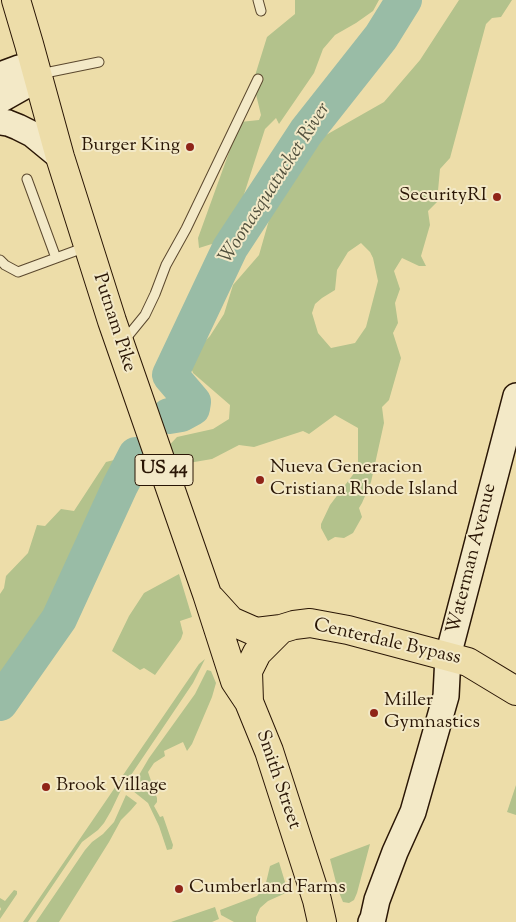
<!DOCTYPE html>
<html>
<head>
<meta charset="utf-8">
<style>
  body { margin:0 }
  canvas { display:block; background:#eddda9 }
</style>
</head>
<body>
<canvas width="516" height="922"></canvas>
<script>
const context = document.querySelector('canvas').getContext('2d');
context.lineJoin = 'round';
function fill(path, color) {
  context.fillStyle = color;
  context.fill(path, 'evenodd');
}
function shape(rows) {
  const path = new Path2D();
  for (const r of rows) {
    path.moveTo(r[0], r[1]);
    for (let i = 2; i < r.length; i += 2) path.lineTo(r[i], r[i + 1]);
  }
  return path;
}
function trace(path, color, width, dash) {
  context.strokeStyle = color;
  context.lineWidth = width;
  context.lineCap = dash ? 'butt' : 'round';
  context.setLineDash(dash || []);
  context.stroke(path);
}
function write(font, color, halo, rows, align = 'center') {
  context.font = font + ' "Sorts Mill Goudy",serif';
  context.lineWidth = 4;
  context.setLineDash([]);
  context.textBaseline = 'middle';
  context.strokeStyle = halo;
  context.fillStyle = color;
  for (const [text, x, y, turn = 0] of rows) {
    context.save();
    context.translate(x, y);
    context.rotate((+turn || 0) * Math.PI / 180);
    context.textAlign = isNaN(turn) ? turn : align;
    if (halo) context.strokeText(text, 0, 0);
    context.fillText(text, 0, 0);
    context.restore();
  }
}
const green = shape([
  [295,0,379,0,373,11,356,23,335,35,323,49,314,73,279,124,276,118,265,129,238,213,224,233,215,243,199,248,198,238,240,122,259,120,261,115,253,82,267,37,295,14],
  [459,0,512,0,501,17,492,18,486,24,450,158,440,169,437,202,428,211,430,225,421,256,426,266,419,266,402,258,394,271,400,289,395,303,398,323,393,333,401,358,389,400,382,407,384,423,371,482,362,503,359,508,362,517,353,533,344,538,335,537,328,541,321,528,321,524,330,505,358,468,358,428,335,415,309,434,303,431,254,447,239,445,212,459,165,467,162,453,177,437,213,429,229,419,230,405,193,373,188,359,210,336,224,314,233,285,259,255,273,206,283,184,299,158,326,135,384,102,420,60],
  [361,243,370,252,373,258,378,281,366,327,355,343,331,348,318,333,312,313,315,304,322,298,335,290,337,270,348,252],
  [138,454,113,497,102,519,74,569,33,649,0,699,0,594,4,588,6,576,28,553,37,525,45,526,61,509,74,511,106,462],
  [179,574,192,617,180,621,183,633,181,639,155,675,144,668,140,670,112,651,129,616,144,593],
  [205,659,193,683,127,781,123,783,119,781,199,664],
  [207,670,211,671,216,683,212,697,192,744,187,751,183,742,164,751,165,756,154,763,148,772,157,798,157,802,154,806,160,817,163,816,173,845,172,849,167,850,159,826,148,803,133,791,132,787,149,758,195,694],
  [516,785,516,815,507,812],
  [116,786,121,790,111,811,104,823,98,830,82,842,28,922,23,922],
  [126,795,137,803,131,810,121,820,109,842,59,922,36,922,85,850,92,842,103,834,114,822],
  [370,844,357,893,354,900,349,903,343,902,338,890,330,859],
  [279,862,288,892,268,901,260,908,256,917,256,922,234,922,221,915,220,910,257,896,265,887,270,866],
  [14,890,17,891,17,894,0,919,0,911,1,909,0,907,0,898,5,901],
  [215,907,219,919,212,922,171,922]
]);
const river = shape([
  [169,416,181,414,192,408,193,402,170,375,230,248,306,132,381,37,404,0],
  [0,703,59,619,120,486,136,455]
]);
const service = shape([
  [258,0,261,11],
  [40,74,99,62],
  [27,179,56,258],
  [0,260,5,265,18,272,86,247],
  [123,342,145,315,155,294,166,265,186,229,258,79]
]);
const secondary = shape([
  [0,75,19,68,34,65],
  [0,100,23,87,39,81],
  [0,122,8,123,18,127,32,134,60,157],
  [371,922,373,918,377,900,395,852,413,812,446,696,448,656,516,396]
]);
const primary = shape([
  [16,0,29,44,60,157,112,321,207,594,235,681,249,702,269,751,317,900,322,922],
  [211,599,231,621,256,632,281,629,294,625,310,623,348,630,468,662,516,691],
  [249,702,248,671,257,653,281,629]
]);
const markers = [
  [190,147,5,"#8f2418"],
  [497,197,5,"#8f2418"],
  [260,480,5,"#8f2418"],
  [374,713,5,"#8f2418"],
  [46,787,5,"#8f2418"],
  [179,889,5,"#8f2418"]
];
const shields = [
  [164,470,58]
];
const shieldNames = [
  ["US 44",164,470]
];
const poiNames = [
  ["Burger King",180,147,"right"],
  ["SecurityRI",487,197,"right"],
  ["Nueva Generacion",270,469],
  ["Cristiana Rhode Island",270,491],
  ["Miller",384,702],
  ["Gymnastics",384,724],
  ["Brook Village",56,787],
  ["Cumberland Farms",189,889]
];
const streetNames = [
  ["Putnam Pike",113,323,72],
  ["Waterman Avenue",473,559,-76],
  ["Centerdale Bypass",387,643,13],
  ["Smith Street",277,780,71]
];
const waterNames = [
  ["Woonasquatucket River",276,184,-57]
];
fill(green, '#b3c28c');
trace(river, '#99bca6', 36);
trace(service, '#5b482e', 11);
trace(secondary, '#2a1605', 28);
trace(primary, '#2a1605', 30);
trace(service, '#f3e9c7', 9);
trace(secondary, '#f3e9c7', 25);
trace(primary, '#eddda9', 28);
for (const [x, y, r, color] of markers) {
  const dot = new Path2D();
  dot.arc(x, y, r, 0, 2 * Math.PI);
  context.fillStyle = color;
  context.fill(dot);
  trace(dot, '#f3e9c7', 2);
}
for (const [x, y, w] of shields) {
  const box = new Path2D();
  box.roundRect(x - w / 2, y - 15.5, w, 31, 4);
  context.fillStyle = '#f3e9c7';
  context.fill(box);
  trace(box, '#2a1605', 1);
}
write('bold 18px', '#2a1605', null, shieldNames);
write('19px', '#2a1605', '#f3e9c7', poiNames, 'left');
write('19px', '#2a1605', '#f3e9c7', streetNames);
write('italic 20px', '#51503d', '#f3e9c7', waterNames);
</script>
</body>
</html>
